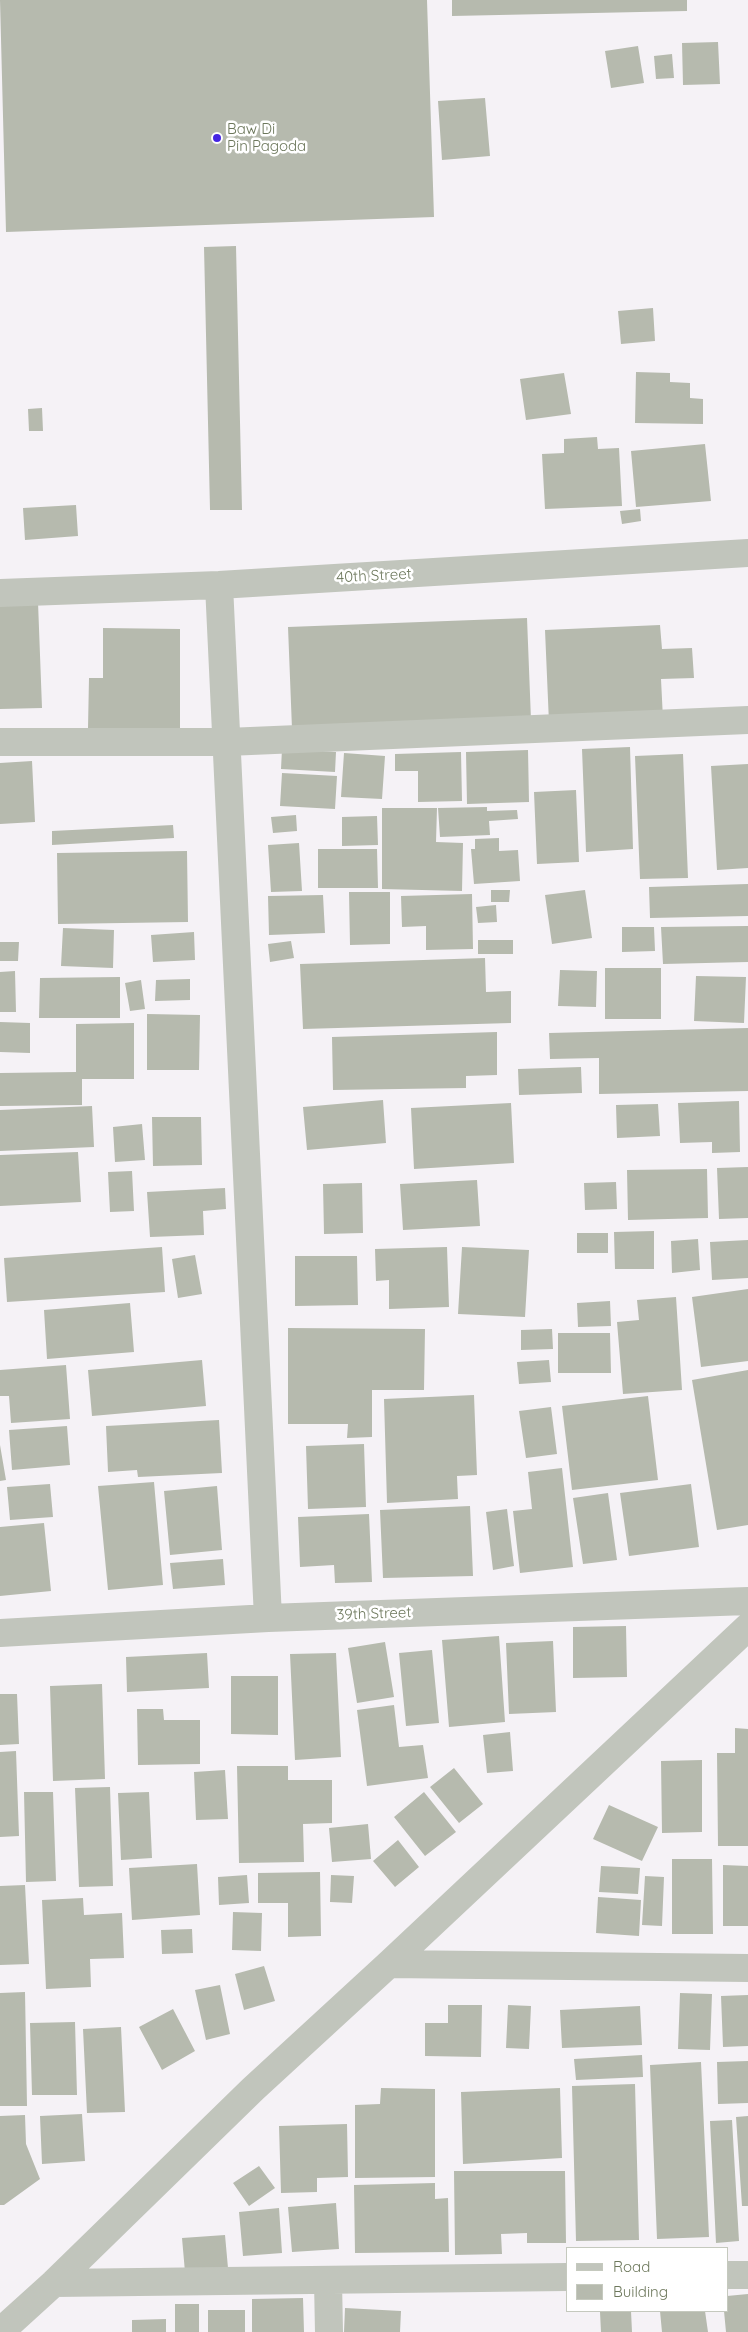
<!DOCTYPE html>
<html>
<head>
<meta charset="utf-8">
<style>
  body { margin:0 }
  #map { position:relative; width:748px; height:2332px; overflow:hidden; background:#f5f2f6; font-family:Quicksand,sans-serif }
  canvas { display:block }
  .legend { position:absolute; left:566px; top:2247px; width:162px; height:65px; box-sizing:border-box; background:#fff; border:1px solid #c5c9be; margin:0; padding:6px 9px; list-style:none; font-size:15px; color:#6d785c }
  .legend li { display:flex; align-items:center; gap:10px; height:25px }
  .legend b { width:25px; border:1px solid #c5c9be }
</style>
</head>
<body>
<div id="map">
<canvas width="748" height="2332"></canvas>
<ul class="legend">
<li><b style="height:6px;background:#c1c5bc"></b>Road</li>
<li><b style="height:14px;background:#b6baae"></b>Building</li>
</ul>
</div>
<script>
const context = document.querySelector('canvas').getContext('2d');
context.lineJoin = 'round';
function fill(path, color) {
  context.fillStyle = color;
  context.fill(path, 'evenodd');
}
function shape(rows) {
  const path = new Path2D();
  for (const r of rows) {
    path.moveTo(r[0], r[1]);
    for (let i = 2; i < r.length; i += 2) path.lineTo(r[i], r[i + 1]);
  }
  return path;
}
function trace(path, color, width, dash) {
  context.strokeStyle = color;
  context.lineWidth = width;
  context.lineCap = dash ? 'butt' : 'round';
  context.setLineDash(dash || []);
  context.stroke(path);
}
function write(font, color, halo, rows, align = 'center') {
  context.font = font + ' Quicksand,sans-serif';
  context.lineWidth = 5;
  context.setLineDash([]);
  context.textBaseline = 'middle';
  context.strokeStyle = halo;
  context.fillStyle = color;
  for (const [text, x, y, turn = 0] of rows) {
    context.save();
    context.translate(x, y);
    context.rotate((+turn || 0) * Math.PI / 180);
    context.textAlign = isNaN(turn) ? turn : align;
    if (halo) context.strokeText(text, 0, 0);
    context.fillText(text, 0, 0);
    context.restore();
  }
}
const building = shape([
  [0,0,427,0,434,217,6,232],
  [452,0,687,0,687,11,452,16],
  [718,42,720,84,683,85,682,43],
  [638,46,644,83,611,88,605,51],
  [672,54,674,78,656,79,654,56],
  [485,98,490,156,442,160,438,101],
  [236,246,242,510,210,510,204,247],
  [653,308,655,341,621,344,618,311],
  [636,372,670,373,670,382,690,383,690,398,703,399,703,424,635,423],
  [564,373,571,414,526,420,520,379],
  [42,408,43,431,29,431,28,409],
  [597,437,598,449,619,448,622,506,545,509,542,454,564,453,564,439],
  [705,444,711,501,636,507,631,451],
  [76,505,78,536,25,540,23,508],
  [640,509,641,521,622,524,620,511],
  [38,602,42,708,0,709,0,603],
  [527,618,531,720,292,729,288,627],
  [660,625,662,649,692,648,694,678,661,679,663,719,549,723,545,630],
  [103,628,180,629,180,729,88,728,89,678,103,678],
  [630,747,633,849,586,852,582,749],
  [282,749,336,752,335,772,281,769],
  [528,750,529,802,467,804,466,752],
  [461,752,462,801,418,802,418,771,395,771,395,754],
  [344,753,385,756,382,799,341,797],
  [683,754,688,878,640,879,635,756],
  [32,761,35,822,0,824,0,763],
  [748,764,748,868,717,870,711,766],
  [282,773,337,776,335,809,280,806],
  [576,790,579,862,537,864,534,792],
  [487,807,487,811,517,810,518,819,489,821,490,835,440,837,438,808],
  [382,808,437,808,436,842,463,843,462,891,382,889],
  [296,815,297,831,273,833,271,817],
  [377,816,378,845,342,846,342,817],
  [173,825,174,838,52,845,52,831],
  [499,838,499,851,518,850,520,881,474,884,471,849,475,849,475,839],
  [299,843,302,891,271,892,268,845],
  [318,849,377,849,378,888,318,888],
  [187,851,188,922,58,924,57,853],
  [748,884,748,916,650,918,649,887],
  [491,890,510,890,509,902,491,902],
  [585,890,592,938,552,944,545,895],
  [349,892,390,892,390,944,350,945],
  [472,894,473,949,426,950,426,926,402,927,401,896],
  [323,895,325,933,269,935,268,896],
  [496,905,497,922,478,923,476,907],
  [748,926,748,962,663,964,661,927],
  [622,927,654,927,655,951,622,952],
  [63,928,114,930,113,968,61,966],
  [194,932,195,960,153,962,151,935],
  [478,940,513,940,513,954,478,954],
  [291,941,294,958,270,962,268,944],
  [0,942,19,942,18,961,0,961],
  [485,958,486,992,511,991,511,1023,303,1029,300,964],
  [605,968,661,968,661,1019,605,1019],
  [560,970,597,971,596,1007,558,1006],
  [15,971,16,1012,0,1012,0,972],
  [696,976,746,977,744,1023,694,1021],
  [120,977,120,1018,39,1018,40,978],
  [190,979,190,1000,155,1001,156,980],
  [141,980,145,1009,130,1011,125,983],
  [147,1014,200,1015,199,1070,147,1070],
  [0,1022,30,1023,30,1053,0,1052],
  [134,1023,134,1079,82,1079,82,1105,0,1106,0,1073,76,1072,76,1024],
  [748,1028,748,1091,599,1094,599,1058,550,1059,549,1033],
  [497,1032,497,1075,466,1076,466,1088,333,1090,332,1037],
  [581,1067,582,1093,519,1095,518,1069],
  [383,1100,386,1143,307,1150,303,1107],
  [739,1101,740,1152,712,1153,712,1142,680,1143,678,1103],
  [511,1103,514,1163,414,1169,411,1108],
  [658,1104,660,1136,617,1138,616,1105],
  [92,1106,94,1147,0,1151,0,1110],
  [152,1117,201,1117,202,1165,153,1166],
  [142,1124,145,1160,115,1162,113,1127],
  [78,1152,81,1202,0,1206,0,1155],
  [748,1167,748,1218,719,1219,717,1168],
  [707,1169,708,1218,628,1220,627,1170],
  [132,1171,134,1211,110,1212,108,1172],
  [477,1180,480,1226,403,1230,400,1184],
  [616,1182,617,1209,585,1210,584,1183],
  [362,1183,363,1233,324,1234,323,1184],
  [225,1188,226,1209,203,1211,204,1235,150,1237,147,1192],
  [654,1231,654,1269,615,1269,614,1232],
  [577,1233,608,1233,608,1253,577,1253],
  [698,1239,700,1270,672,1273,671,1241],
  [748,1240,748,1278,712,1280,710,1242],
  [162,1247,165,1292,7,1302,4,1258],
  [447,1247,449,1307,389,1309,389,1280,376,1281,375,1249],
  [462,1247,529,1250,525,1317,458,1314],
  [195,1255,202,1294,178,1298,172,1259],
  [295,1256,357,1256,358,1305,295,1306],
  [748,1289,748,1361,701,1367,692,1297],
  [676,1297,682,1390,623,1394,617,1322,639,1320,637,1300],
  [610,1301,611,1326,578,1327,577,1303],
  [130,1303,134,1352,47,1359,44,1310],
  [288,1328,425,1329,424,1390,372,1390,372,1437,347,1438,348,1424,288,1424],
  [552,1329,553,1349,521,1350,521,1330],
  [558,1333,610,1333,611,1373,558,1373],
  [202,1360,206,1406,92,1416,88,1370],
  [549,1360,551,1382,519,1384,517,1362],
  [66,1365,70,1419,11,1423,9,1396,0,1396,0,1370],
  [748,1370,748,1525,717,1530,692,1380],
  [474,1395,477,1475,457,1476,458,1499,387,1503,384,1399],
  [648,1396,658,1480,572,1490,562,1406],
  [551,1407,557,1454,526,1458,519,1411],
  [219,1420,222,1473,138,1477,137,1470,108,1472,106,1426],
  [67,1426,70,1465,12,1470,9,1430],
  [364,1444,366,1507,308,1509,306,1446],
  [0,1445,6,1480,0,1481],
  [562,1468,573,1567,520,1573,513,1511,532,1509,528,1472],
  [154,1482,163,1585,108,1590,98,1486],
  [50,1484,53,1517,10,1520,7,1487],
  [691,1484,699,1547,629,1556,620,1493],
  [217,1486,222,1550,170,1555,164,1491],
  [608,1493,617,1560,583,1564,573,1498],
  [470,1506,473,1576,383,1578,380,1510],
  [507,1509,514,1566,493,1570,486,1512],
  [369,1514,372,1582,335,1583,334,1565,300,1567,298,1517],
  [44,1523,51,1591,0,1596,0,1527],
  [223,1559,225,1585,173,1589,170,1563],
  [626,1626,627,1677,573,1678,573,1627],
  [499,1636,505,1722,449,1727,442,1640],
  [553,1641,556,1712,509,1714,506,1643],
  [385,1642,394,1697,357,1703,348,1648],
  [432,1650,439,1723,406,1726,399,1653],
  [207,1653,209,1688,127,1692,126,1657],
  [336,1653,341,1757,295,1760,290,1654],
  [231,1676,278,1676,278,1735,231,1734],
  [102,1684,105,1779,53,1781,50,1686],
  [0,1694,17,1694,19,1744,0,1745],
  [394,1705,399,1747,423,1745,428,1778,367,1786,357,1710],
  [137,1709,163,1709,164,1720,200,1720,200,1764,138,1765],
  [735,1728,748,1729,748,1846,718,1846,717,1753,735,1753],
  [510,1732,513,1771,487,1773,483,1735],
  [16,1751,19,1836,0,1837,0,1752],
  [702,1760,702,1832,662,1833,661,1761],
  [237,1766,288,1766,288,1780,332,1780,332,1823,303,1824,304,1862,239,1863],
  [454,1768,483,1804,459,1823,430,1787],
  [225,1770,228,1819,196,1820,194,1772],
  [110,1787,113,1886,79,1887,75,1788],
  [24,1792,53,1792,56,1881,26,1882],
  [149,1792,152,1858,121,1860,118,1793],
  [424,1792,456,1832,425,1856,394,1817],
  [609,1805,658,1827,642,1861,593,1839],
  [368,1824,371,1859,332,1862,329,1828],
  [398,1840,419,1867,395,1887,373,1861],
  [672,1859,712,1859,713,1934,672,1934],
  [197,1864,200,1915,132,1920,129,1868],
  [723,1865,748,1866,748,1926,723,1926],
  [601,1866,640,1868,638,1894,599,1892],
  [320,1872,321,1936,288,1937,288,1903,258,1903,258,1873],
  [247,1875,249,1903,219,1905,218,1877],
  [331,1875,354,1876,352,1903,330,1902],
  [645,1876,664,1877,662,1926,642,1925],
  [25,1885,29,1964,0,1965,0,1886],
  [598,1897,641,1900,639,1936,596,1933],
  [83,1898,84,1915,122,1913,124,1958,90,1959,91,1987,46,1989,42,1900],
  [233,1912,262,1913,261,1951,232,1950],
  [192,1929,193,1953,162,1954,161,1930],
  [264,1966,275,2001,244,2010,235,1974],
  [220,1985,230,2034,206,2040,195,1990],
  [25,1992,27,2106,0,2106,0,1993],
  [680,1993,712,1994,710,2050,678,2049],
  [748,1995,748,2046,723,2047,721,1996],
  [448,2005,482,2005,481,2057,425,2056,425,2023,448,2023],
  [508,2005,531,2006,529,2049,506,2048],
  [640,2006,642,2045,562,2048,560,2010],
  [173,2009,195,2051,162,2070,139,2027],
  [75,2022,77,2095,32,2095,30,2023],
  [121,2027,125,2112,87,2113,83,2029],
  [642,2055,643,2077,576,2080,574,2059],
  [748,2061,748,2103,718,2104,717,2062],
  [701,2062,709,2237,657,2239,650,2065],
  [635,2084,639,2240,576,2241,572,2086],
  [381,2088,435,2089,435,2177,355,2178,355,2105,380,2104],
  [560,2088,562,2158,463,2164,461,2092],
  [82,2114,85,2161,42,2164,40,2116],
  [25,2115,26,2144,40,2179,4,2205,0,2205,0,2116],
  [748,2116,748,2206,742,2206,736,2117],
  [732,2120,739,2241,716,2243,710,2121],
  [347,2124,348,2177,317,2178,317,2192,281,2193,279,2126],
  [259,2166,275,2188,249,2206,233,2183],
  [454,2171,565,2171,566,2243,527,2243,527,2233,501,2234,502,2254,455,2255],
  [435,2183,435,2199,448,2198,449,2252,355,2253,354,2185],
  [336,2203,339,2249,292,2252,288,2207],
  [279,2208,282,2253,243,2256,239,2212],
  [225,2235,228,2268,185,2272,182,2238],
  [748,2294,748,2332,726,2332,724,2311,727,2311,727,2296],
  [303,2298,304,2332,252,2332,252,2299],
  [175,2304,199,2304,199,2332,175,2332],
  [345,2308,401,2311,400,2332,344,2332],
  [208,2310,245,2310,245,2332,208,2332],
  [631,2311,632,2332,601,2332,600,2312],
  [660,2311,705,2311,708,2332,662,2332],
  [166,2319,166,2332,132,2332,132,2320]
]);
const minor = shape([
  [219,585,268,1618],
  [0,593,219,585,748,553],
  [0,742,227,742,748,720],
  [0,1633,268,1618,748,1601],
  [389,1964,748,1968],
  [727,2275,748,2275],
  [328,2281,329,2332],
  [54,2283,567,2277],
  [0,2332,54,2283,253,2089,389,1964,748,1627]
]);
const markers = [
  [217,138,5,"#4525e3"]
];
const poiNames = [
  ["Baw Di",227,129],
  ["Pin Pagoda",227,146]
];
const streetNames = [
  ["40th Street",374,576,-3],
  ["39th Street",374,1614,-2]
];
fill(building, '#b6baae');
trace(minor, '#c1c5bc', 28);
for (const [x, y, r, color] of markers) {
  const dot = new Path2D();
  dot.arc(x, y, r, 0, 2 * Math.PI);
  context.fillStyle = color;
  context.fill(dot);
  trace(dot, '#fff', 2);
}
write('15px', '#6d785c', '#fff', poiNames, 'left');
write('15px', '#6d785c', '#fff', streetNames);
</script>
</body>
</html>
